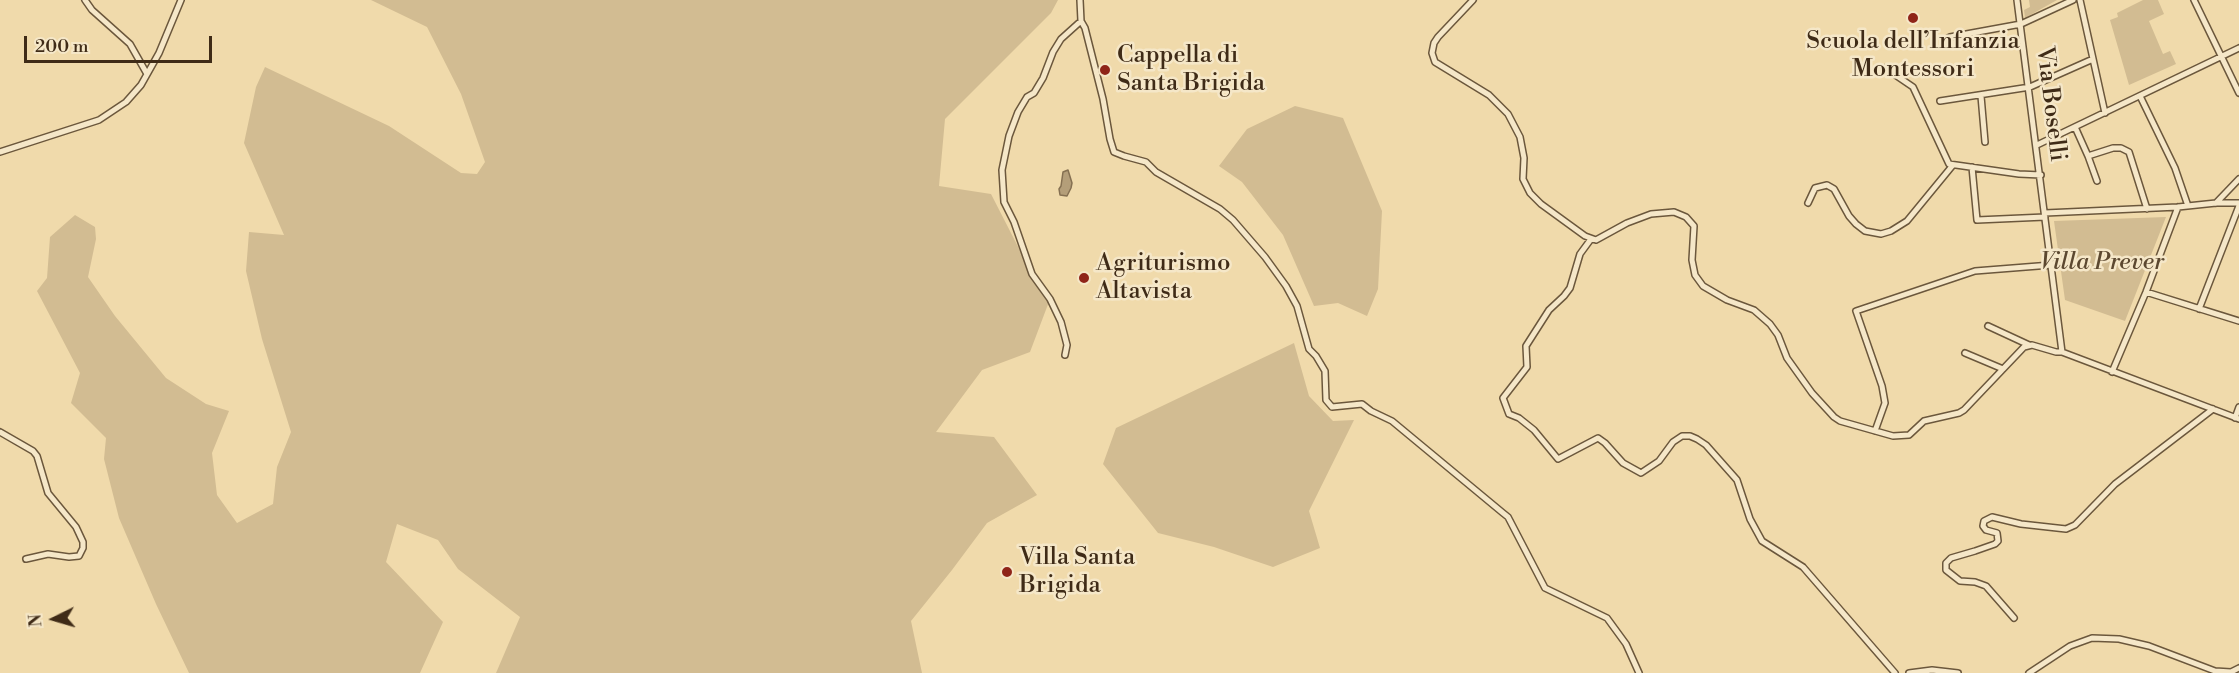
<!DOCTYPE html>
<html>
<head>
<meta charset="utf-8">
<style>
  body { margin:0 }
  #map { position:relative; width:2239px; height:673px; overflow:hidden; background:#f0daab; font-family:"Libre Bodoni",serif }
  canvas { display:block }
  .north { position:absolute; left:24px; top:589px; width:60px; height:60px; -webkit-text-stroke:4px #f5e7c8; paint-order:stroke; rotate:265deg; font-size:16px; font-weight:700; line-height:24px; text-align:center; color:#3f2b17 }
  .north::after { content:''; display:block; margin:auto; width:21px; height:27px; background:#3f2b17; clip-path:polygon(50% 0,100% 100%,50% 72%,0 100%) }
  .scale { position:absolute; left:24px; top:36px; width:188px; height:27px; box-sizing:border-box; border:3px solid #3f2b17; border-top:0; padding-left:8px; font-size:18px; line-height:21px; white-space:nowrap; color:#3f2b17; -webkit-text-stroke:4px #f5e7c8; paint-order:stroke }
</style>
</head>
<body>
<div id="map">
<canvas width="2239" height="673"></canvas>
<div class="north">N</div>
<div class="scale">200 m</div>
</div>
<script>
const context = document.querySelector('canvas').getContext('2d');
context.lineJoin = 'round';
function fill(path, color) {
  context.fillStyle = color;
  context.fill(path, 'evenodd');
}
function shape(rows) {
  const path = new Path2D();
  for (const r of rows) {
    path.moveTo(r[0], r[1]);
    for (let i = 2; i < r.length; i += 2) path.lineTo(r[i], r[i + 1]);
  }
  return path;
}
function trace(path, color, width, dash) {
  context.strokeStyle = color;
  context.lineWidth = width;
  context.lineCap = dash ? 'butt' : 'round';
  context.setLineDash(dash || []);
  context.stroke(path);
}
function write(font, color, halo, rows, align = 'center') {
  context.font = font + ' "Libre Bodoni",serif';
  context.lineWidth = 5;
  context.setLineDash([]);
  context.textBaseline = 'middle';
  context.strokeStyle = halo;
  context.fillStyle = color;
  for (const [text, x, y, turn = 0] of rows) {
    context.save();
    context.translate(x, y);
    context.rotate((+turn || 0) * Math.PI / 180);
    context.textAlign = isNaN(turn) ? turn : align;
    if (halo) context.strokeText(text, 0, 0);
    context.fillText(text, 0, 0);
    context.restore();
  }
}
const green = shape([
  [371,0,1058,0,1051,13,945,119,939,186,991,194,1032,274,1050,299,1030,352,982,370,936,432,994,437,1037,495,987,523,952,570,911,621,922,673,496,673,520,617,458,569,438,540,397,524,386,562,443,622,420,673,189,673,156,604,119,518,104,459,106,438,71,403,80,373,37,291,47,278,50,237,75,215,95,227,96,239,88,277,115,316,166,378,206,404,229,411,212,453,217,495,237,523,273,504,277,467,291,432,262,339,246,271,249,232,284,235,244,143,256,87,265,67,389,126,461,173,477,174,485,162,461,94,427,27],
  [2029,0,2057,0,2025,18,2024,10,2030,7],
  [2143,0,2158,0,2164,14,2149,21,2163,54,2170,51,2176,64,2129,85,2110,20,2118,17,2117,13],
  [1295,106,1343,118,1382,211,1378,289,1367,316,1338,303,1314,306,1283,235,1242,182,1219,166,1247,129],
  [2166,217,2125,321,2065,300,2054,221],
  [1294,343,1309,396,1333,421,1354,420,1309,511,1320,548,1273,567,1214,547,1158,533,1103,464,1116,428]
]);
const water = shape([
  [1068,170,1072,183,1071,188,1067,196,1060,195,1059,189,1061,186,1063,172,1068,170]
]);
const street = shape([
  [85,0,92,10,130,44,147,74],
  [1080,0,1081,21,1085,28,1103,99,1110,139,1114,152,1124,156,1146,162,1156,172,1220,209,1233,220,1265,257,1286,286,1297,306,1309,349,1316,356,1325,371,1326,400,1332,407,1362,404,1371,411,1392,421,1503,513,1508,517,1545,588,1607,618,1626,644,1639,673],
  [1473,0,1438,37,1434,43,1432,53,1435,62,1489,95,1508,114,1520,137,1524,158,1523,179,1530,193,1541,204,1585,236,1596,240,1627,223,1651,214,1674,212,1686,217,1694,226,1692,260,1695,275,1703,286,1727,300,1754,310,1770,324,1778,335,1787,358,1812,393,1834,417,1840,421,1893,436,1909,435,1924,421,1959,413,1964,410,2024,347,2032,345,2056,352,2062,352,2239,419],
  [2017,0,2062,352],
  [2080,0,2105,113],
  [2194,0,2239,93],
  [1945,40,1950,37,2021,24,2073,0],
  [1885,68,1913,87,1949,164,2019,174,2041,175],
  [1981,96,1985,142],
  [2140,96,2175,168,2188,206],
  [1940,101,2030,87,2093,59],
  [2075,127,2088,156,2113,148,2121,148,2129,152,2147,209],
  [2037,145,2239,48],
  [0,152,99,120,126,102,141,85,159,53,181,0],
  [2088,156,2097,181],
  [1972,167,1977,220,2045,217],
  [1808,203,1815,188,1827,185,1834,189,1849,216,1856,224,1865,231,1881,234,1891,231,1907,221,1953,165],
  [2216,203,2239,179],
  [2045,213,2178,207,2216,203,2239,203],
  [1591,239,1580,254,1570,288,1564,296,1549,310,1526,346,1527,367,1503,398,1509,414,1519,418,1534,430,1558,459,1598,438,1605,443,1623,463,1641,473,1659,461,1673,442,1682,436,1690,436,1697,439,1706,445,1737,480,1750,519,1762,541,1803,567,1895,673],
  [2146,292,2239,321],
  [2199,309,2239,206],
  [1988,326,2029,345],
  [1965,353,2003,369],
  [1065,355,1067,345,1061,322,1050,299,1032,274,1014,222,1004,202,1002,170,1009,136,1018,112,1027,97,1034,93,1043,78,1053,52,1061,39,1081,21],
  [2112,372,2146,292,2178,207],
  [2235,418,2239,407],
  [1875,431,1885,403,1882,386,1856,311,1975,271,2051,265],
  [0,432,33,451,37,456,48,493,76,527,83,542,83,548,79,556,69,557,48,554,26,559],
  [2014,618,1986,586,1975,582,1960,581,1946,570,1946,563,1951,558,1975,551,1995,544,1998,541,1997,533,1986,530,1983,526,1984,521,1992,517,2021,524,2066,529,2075,525,2115,484,2213,409],
  [1909,673,1932,670,1958,673],
  [2029,673,2070,646,2092,638,2119,639,2149,646,2215,671,2231,672,2239,668]
]);
const markers = [
  [1913,18,6,"#8f2418"],
  [1105,70,6,"#8f2418"],
  [1084,278,6,"#8f2418"],
  [1007,572,6,"#8f2418"]
];
const poiNames = [
  ["Scuola dell’Infanzia",1913,42,"center"],
  ["Montessori",1913,70,"center"],
  ["Cappella di",1117,56],
  ["Santa Brigida",1117,84],
  ["Agriturismo",1096,264],
  ["Altavista",1096,292],
  ["Villa Santa",1019,558],
  ["Brigida",1019,586]
];
const streetNames = [
  ["Via Boselli",2050,104,83]
];
const parkNames = [
  ["Villa Prever",2102,263]
];
fill(green, '#d2bc92');
fill(water, '#b49e79');
trace(water, '#857052', 1.5);
trace(street, '#6b573c', 8);
trace(street, '#f5e7c8', 5);
for (const [x, y, r, color] of markers) {
  const dot = new Path2D();
  dot.arc(x, y, r, 0, 2 * Math.PI);
  context.fillStyle = color;
  context.fill(dot);
  trace(dot, '#f5e7c8', 2);
}
write('24px', '#3f2b17', '#f5e7c8', poiNames, 'left');
write('24px', '#3f2b17', '#f5e7c8', streetNames);
write('italic 24px', '#5c4830', '#f5e7c8', parkNames);
</script>
</body>
</html>
